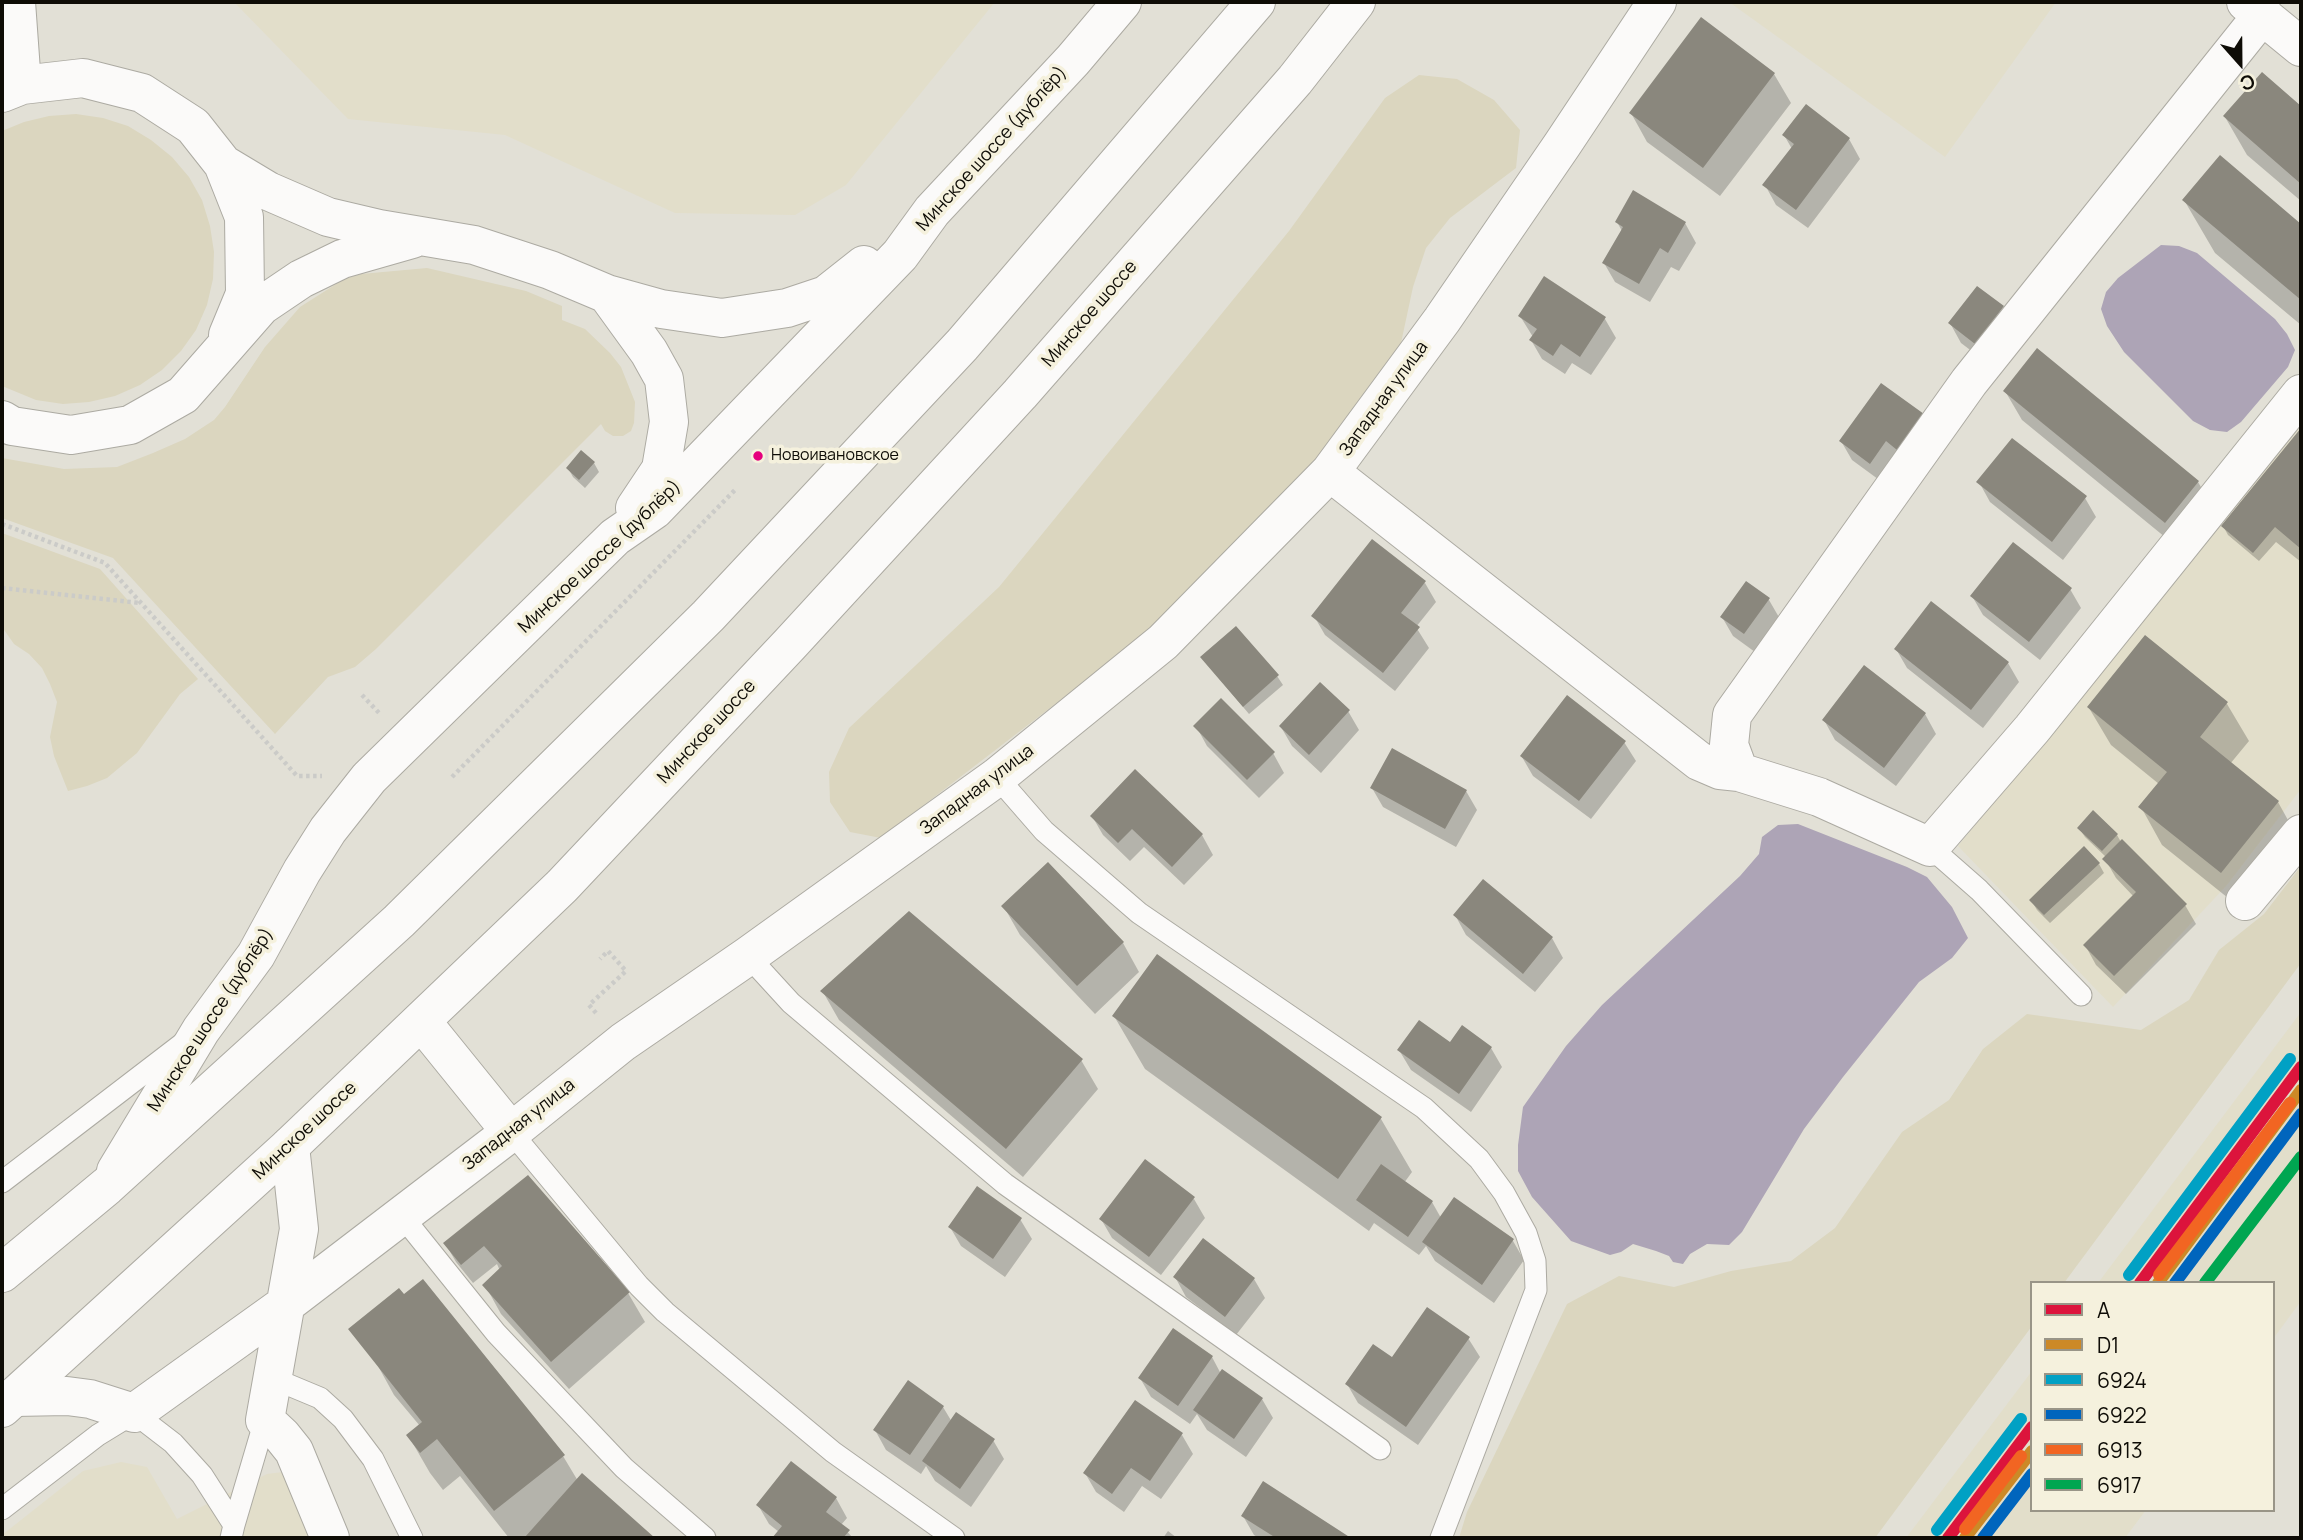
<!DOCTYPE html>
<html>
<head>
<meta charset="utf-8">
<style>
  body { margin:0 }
  #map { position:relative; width:2303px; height:1540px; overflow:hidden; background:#e2e0d6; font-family:Manrope,sans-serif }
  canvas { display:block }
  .frame { position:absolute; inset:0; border:4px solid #0e0c06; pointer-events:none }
  .legend { position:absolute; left:2030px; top:1281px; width:245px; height:231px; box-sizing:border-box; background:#f5f1dd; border:2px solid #999587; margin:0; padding:9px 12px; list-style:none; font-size:21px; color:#0e0c06 }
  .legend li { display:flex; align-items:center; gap:14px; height:35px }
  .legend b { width:35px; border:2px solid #999587 }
  .north { position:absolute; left:2205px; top:28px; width:70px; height:70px; -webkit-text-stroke:5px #f5f1dd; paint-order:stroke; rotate:159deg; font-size:19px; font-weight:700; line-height:28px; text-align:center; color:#0e0c06 }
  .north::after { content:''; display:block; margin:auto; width:24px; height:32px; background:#0e0c06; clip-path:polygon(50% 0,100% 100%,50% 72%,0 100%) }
</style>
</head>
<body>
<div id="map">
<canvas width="2303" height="1540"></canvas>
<div class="frame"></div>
<ul class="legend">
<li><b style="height:9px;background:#dc143c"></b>A</li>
<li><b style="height:9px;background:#cc8927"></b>D1</li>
<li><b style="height:9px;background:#01a1c4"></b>6924</li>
<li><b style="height:9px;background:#0065bd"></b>6922</li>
<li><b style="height:9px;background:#f26522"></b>6913</li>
<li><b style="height:9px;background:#00a651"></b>6917</li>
</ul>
<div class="north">С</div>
</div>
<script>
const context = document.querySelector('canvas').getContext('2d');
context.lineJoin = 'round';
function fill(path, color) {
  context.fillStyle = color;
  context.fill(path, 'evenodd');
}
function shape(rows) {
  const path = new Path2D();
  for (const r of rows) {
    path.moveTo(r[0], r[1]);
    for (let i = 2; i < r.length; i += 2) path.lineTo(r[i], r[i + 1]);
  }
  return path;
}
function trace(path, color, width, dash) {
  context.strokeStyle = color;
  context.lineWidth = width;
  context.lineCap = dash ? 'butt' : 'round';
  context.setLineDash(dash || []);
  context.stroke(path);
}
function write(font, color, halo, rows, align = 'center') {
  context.font = font + ' Manrope,sans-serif';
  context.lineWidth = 7;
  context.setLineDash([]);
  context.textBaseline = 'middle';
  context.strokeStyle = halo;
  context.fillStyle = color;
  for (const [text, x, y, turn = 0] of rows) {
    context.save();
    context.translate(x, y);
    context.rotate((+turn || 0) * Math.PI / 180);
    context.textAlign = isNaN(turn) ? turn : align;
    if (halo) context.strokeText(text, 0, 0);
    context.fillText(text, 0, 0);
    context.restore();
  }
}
const built = shape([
  [234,2,995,2,846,185,795,215,675,213,505,135,348,119],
  [1729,2,2056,2,1945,157],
  [2301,421,2301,789,2227,885,2113,1007,1958,846],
  [2301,1012,2301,1301,2273,1339,2273,1283,2098,1283],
  [2032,1371,2032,1510,2146,1510,2125,1538,1906,1538],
  [121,1462,147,1467,177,1519,267,1474,283,1472,310,1538,2,1538,2,1535,83,1471]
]);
const green = shape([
  [1419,75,1457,79,1494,100,1520,130,1516,168,1450,218,1426,248,1413,287,1401,343,1310,467,1141,638,881,838,850,832,830,802,829,772,849,728,999,587,1289,231,1385,98],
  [76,114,103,118,128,126,151,140,172,157,189,177,202,200,210,226,214,252,213,279,207,305,196,330,181,351,162,370,140,385,115,396,89,402,63,404,36,400,2,386,2,131,24,122,49,116],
  [427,268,526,291,562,306,562,320,585,329,610,353,621,367,635,402,634,423,631,431,623,436,613,436,605,431,601,424,376,649,355,667,328,677,275,734,113,558,2,518,2,458,64,469,117,467,153,453,185,439,214,420,225,407,265,347,300,307,344,279,361,274],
  [2,533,100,569,198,679,180,694,137,753,107,778,87,786,68,791,54,756,50,737,57,702,50,684,42,668,29,654,14,644,2,627],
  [2301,866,2301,963,2064,1283,2032,1283,2032,1326,1875,1538,1459,1538,1467,1512,1567,1304,1619,1276,1674,1287,1731,1271,1791,1261,1835,1228,1902,1132,1949,1100,1983,1049,2027,1014,2141,1030,2189,1000,2219,950,2264,914]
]);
const water = shape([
  [2161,245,2179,246,2197,253,2275,319,2287,334,2295,350,2288,367,2241,422,2227,432,2210,430,2193,421,2124,352,2107,326,2101,309,2106,292,2118,278],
  [1798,824,1907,867,1927,877,1952,907,1968,938,1952,958,1919,982,1843,1077,1804,1129,1742,1232,1729,1245,1707,1244,1690,1254,1683,1264,1673,1262,1669,1256,1656,1251,1633,1244,1621,1252,1610,1255,1571,1241,1532,1197,1518,1171,1518,1145,1523,1107,1566,1046,1602,1005,1740,876,1759,854,1762,837,1778,825]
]);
const shadow = shape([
  [1701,19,1774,74,1791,103,1720,196,1647,142,1631,113],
  [2262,74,2301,108,2301,201,2247,155,2225,117],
  [1806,106,1849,139,1860,159,1808,228,1776,205,1765,185,1792,149,1784,135],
  [2220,157,2301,226,2301,325,2215,253,2184,200],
  [1617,222,1685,223,1696,243,1679,271,1671,267,1650,302,1615,282,1604,263,1622,231],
  [1545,278,1605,319,1616,338,1591,375,1572,363,1565,374,1542,359,1531,340,1533,337,1520,316],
  [2002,308,2014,327,1986,362,1961,343,1950,323],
  [2005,391,2198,482,2215,511,2182,551,2022,420],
  [1923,415,1882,482,1852,460,1841,441],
  [2301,431,2301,562,2276,542,2259,561,2228,535,2223,526],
  [594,463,599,472,585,488,573,477,568,468],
  [1979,482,2085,498,2096,517,2063,560,1990,502],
  [1425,583,1436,602,1416,627,1429,648,1395,691,1325,635,1314,616],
  [1747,584,1769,600,1780,619,1755,652,1733,636,1722,617],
  [2070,589,2081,608,2040,660,1983,615,1972,596],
  [2145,638,2227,704,2249,741,2230,764,2278,802,2299,840,2243,910,2162,845,2141,807,2159,784,2111,745,2089,708],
  [1896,649,2008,663,2019,682,1983,728,1907,668],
  [1202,658,1277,676,1283,685,1249,714],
  [1348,711,1359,730,1321,773,1292,746,1281,727],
  [1925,714,1936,734,1896,786,1835,740,1824,720],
  [1196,726,1273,753,1284,773,1259,798,1207,746],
  [1624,742,1636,761,1591,819,1533,776,1522,757],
  [1372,788,1466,791,1477,810,1456,847,1383,807],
  [1092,816,1202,835,1213,855,1184,885,1144,847,1130,861,1103,835],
  [2079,828,2117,835,2121,842,2185,905,2196,924,2126,994,2096,965,2085,945,2134,897,2116,878,2105,859,2106,857,2085,837],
  [2099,864,2104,873,2050,923,2037,910,2031,900],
  [1483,881,1552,938,1563,958,1535,992,1466,935,1455,915],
  [1004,907,1123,943,1139,972,1095,1014,1020,935],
  [1157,956,1381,1119,1412,1172,1404,1183,1432,1202,1441,1218,1454,1199,1513,1241,1524,1260,1494,1303,1435,1261,1426,1246,1419,1255,1374,1223,1369,1231,1145,1069,1114,1016],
  [823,992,1081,1060,1098,1089,1023,1177,839,1020],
  [1450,1045,1491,1048,1502,1067,1471,1112,1411,1070,1399,1050],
  [528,1178,628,1293,645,1322,569,1389,501,1314,485,1285,500,1271,497,1264,473,1283,456,1262,445,1243],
  [1194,1199,1205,1218,1161,1275,1112,1238,1101,1219],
  [1020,1219,1032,1239,1005,1277,961,1246,950,1227],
  [1175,1277,1254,1279,1265,1298,1236,1335,1186,1297],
  [1174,1330,1212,1357,1221,1374,1262,1399,1273,1418,1246,1457,1207,1430,1197,1414,1190,1424,1151,1397,1140,1378],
  [1468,1338,1480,1357,1418,1445,1358,1403,1347,1384,1393,1359],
  [378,1366,563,1456,578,1481,582,1476,653,1538,509,1538,460,1476,443,1490,430,1473,408,1435,420,1426,394,1395],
  [909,1383,943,1407,952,1422,993,1440,1004,1459,971,1507,935,1481,926,1466,921,1474,886,1450,875,1430],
  [1182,1435,1193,1454,1161,1499,1142,1486,1124,1512,1096,1492,1085,1473],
  [792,1463,836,1498,847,1518,841,1525,853,1538,775,1538,779,1532,769,1524,758,1505],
  [1264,1484,1348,1538,1259,1538,1254,1535,1243,1516],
  [1168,1531,1177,1538,1163,1538]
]);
const building = shape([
  [1701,17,1775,73,1703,168,1629,113],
  [2262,72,2301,106,2301,184,2223,116],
  [1806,104,1850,138,1796,210,1762,185,1794,144,1782,135],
  [2220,155,2301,224,2301,300,2182,200],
  [1633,190,1686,222,1668,253,1660,248,1639,284,1602,263,1623,227,1615,222],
  [1544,276,1606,317,1580,357,1561,344,1553,356,1529,340,1537,329,1518,316],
  [1977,286,2004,306,1975,344,1948,323],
  [2037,348,2199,481,2165,523,2003,391],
  [1881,383,1924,414,1897,450,1886,441,1870,464,1839,441],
  [2301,428,2301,549,2275,527,2253,553,2221,526],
  [2012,438,2087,496,2052,542,1976,482],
  [581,450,595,462,579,480,566,468],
  [1372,539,1426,581,1401,613,1420,627,1383,673,1311,616],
  [2013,542,2072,588,2029,642,1970,596],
  [1746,581,1770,598,1744,634,1720,617],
  [1931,601,2009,662,1971,710,1894,649],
  [1236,626,1279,675,1243,707,1200,657],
  [2145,635,2228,702,2200,737,2279,801,2221,873,2138,807,2167,772,2087,707],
  [1864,665,1926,713,1884,768,1822,720],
  [1320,682,1350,710,1309,755,1279,726],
  [1567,695,1626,741,1579,801,1520,756],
  [1221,698,1275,752,1247,780,1193,726],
  [1392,748,1467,790,1445,829,1370,788],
  [1135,769,1203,834,1172,867,1132,829,1118,843,1090,816],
  [2093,810,2118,834,2102,851,2077,828],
  [2122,839,2187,904,2114,976,2083,945,2136,892,2102,859],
  [2084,846,2100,863,2044,915,2029,900],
  [1048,862,1124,942,1077,986,1001,906],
  [1483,879,1553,937,1523,974,1453,915],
  [909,911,1083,1059,1006,1149,820,991],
  [1157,954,1382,1117,1338,1179,1112,1016],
  [1419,1020,1450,1042,1462,1025,1492,1047,1459,1094,1397,1050],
  [1145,1159,1195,1197,1149,1257,1099,1219],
  [1381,1164,1433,1201,1408,1237,1356,1200],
  [528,1175,630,1292,551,1362,482,1285,502,1266,484,1246,461,1265,443,1243],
  [977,1186,1022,1218,993,1259,948,1227],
  [1454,1197,1514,1239,1482,1285,1422,1242],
  [1203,1238,1255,1278,1225,1317,1173,1277],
  [423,1279,565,1455,494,1511,437,1439,420,1453,406,1435,422,1422,348,1329,399,1288,404,1294],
  [1427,1307,1470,1337,1406,1427,1345,1384,1373,1344,1392,1357],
  [1173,1328,1213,1356,1178,1406,1138,1378],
  [1222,1369,1263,1398,1234,1439,1193,1410],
  [908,1380,944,1406,910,1455,873,1430],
  [1135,1400,1183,1433,1150,1481,1131,1468,1112,1494,1083,1473],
  [956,1412,995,1439,960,1489,922,1461],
  [791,1461,837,1497,826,1512,850,1530,843,1538,772,1538,782,1526,756,1505],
  [582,1473,655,1538,525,1537],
  [1263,1481,1351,1538,1276,1538,1241,1516]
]);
const path = shape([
  [2,524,105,563,297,776,322,776],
  [2,588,140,603],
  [362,695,381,715],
  [452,777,735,490],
  [596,1013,589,1005,626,971,608,951,600,959]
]);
const lane = shape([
  [997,777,1044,831,1139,913,1424,1108,1479,1159,1504,1193,1526,1233,1535,1261,1536,1290,1441,1538],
  [1930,847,1979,890,2081,995],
  [748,956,791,1003,1005,1184,1380,1449],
  [511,1132,639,1286,665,1312,833,1452,954,1538],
  [2,1182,182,1044],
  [402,1216,496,1333,624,1468,705,1538],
  [272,1378,320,1398,343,1419,373,1459,412,1538],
  [2,1509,98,1435,134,1413,173,1443,202,1475,234,1525,231,1538],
  [234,1525,265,1420]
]);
const street = shape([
  [16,2,22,85],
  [2246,2,2301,47],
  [2,93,22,85,83,78,142,93,193,126,223,164,244,217,245,294,228,335],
  [223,164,268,191,328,217,379,229,474,245,550,270,607,294,661,309,722,318,787,308,826,295,864,265],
  [607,294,649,352,664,379,669,422,661,469,635,508],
  [2,420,12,426,71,435,130,425,183,395,261,306,301,279,342,259,412,239],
  [1330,472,1699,761,1720,770,1739,772,1819,797,1930,847,2032,729,2301,394],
  [1739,772,1729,745,1732,715,1969,382,2263,14],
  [2245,901,2301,834],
  [422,1022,511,1132],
  [290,1146,299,1229,265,1420,282,1436,294,1451,330,1538],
  [116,1171,201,1030,256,955,302,871,328,830,369,778,615,537,654,510,900,255,932,211,1073,60,1122,2],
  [14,1397,67,1396,90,1399,134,1413,286,1304,511,1132,623,1042,748,956,997,777,1163,642,1330,472,1442,320,1562,145,1657,2]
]);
const highway = shape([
  [2,1273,107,1186,399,921,708,616,962,345,1256,2],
  [2,1408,290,1146,562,886,790,644,1020,394,1295,80,1356,2]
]);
const rail1 = shape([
  [2140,1283,2301,1067],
  [1948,1538,2032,1427]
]);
const rail2 = shape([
  [2158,1283,2301,1090],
  [1965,1538,2032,1451]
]);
const rail3 = shape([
  [2129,1275,2290,1059],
  [1937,1530,2021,1419]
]);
const rail4 = shape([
  [2175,1283,2301,1114],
  [1983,1538,2032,1474]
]);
const rail5 = shape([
  [2159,1275,2290,1103],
  [1965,1529,2021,1456]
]);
const rail6 = shape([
  [2205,1283,2301,1157]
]);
const markers = [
  [758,456,6,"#e5007d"]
];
const busNames = [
  ["Новоивановское",771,456]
];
const streetNames = [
  ["Минское шоссе (дублёр)",992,149,-48],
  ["Минское шоссе",1090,314,-49],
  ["Западная улица",1384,399,-54],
  ["Минское шоссе (дублёр)",600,557,-43],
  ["Минское шоссе",707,732,-47],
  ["Западная улица",977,790,-37],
  ["Минское шоссе (дублёр)",211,1020,-57],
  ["Западная улица",519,1125,-38],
  ["Минское шоссе",305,1131,-43]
];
fill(built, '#e2deca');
fill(green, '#dbd6bf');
fill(water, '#ada4b6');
fill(shadow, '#0003');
fill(building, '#8a877d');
trace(lane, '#acaaa2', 23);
trace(street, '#acaaa2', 40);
trace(highway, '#acaaa2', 40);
trace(path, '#cbcbc8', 4.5, [3.5, 3.5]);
trace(lane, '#fbfaf9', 21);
trace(street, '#fbfaf9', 38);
trace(highway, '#fbfaf9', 38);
trace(rail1, '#dc143c', 12);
trace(rail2, '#cc8927', 12);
trace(rail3, '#01a1c4', 12);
trace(rail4, '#0065bd', 12);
trace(rail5, '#f26522', 12);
trace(rail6, '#00a651', 12);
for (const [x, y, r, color] of markers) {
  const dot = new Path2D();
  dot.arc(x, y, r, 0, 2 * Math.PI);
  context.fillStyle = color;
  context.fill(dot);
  trace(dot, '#f5f1dd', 2.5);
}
write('16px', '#0e0c06', '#f5f1dd', busNames, 'left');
write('18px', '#0e0c06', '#f5f1dd', streetNames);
</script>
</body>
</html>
